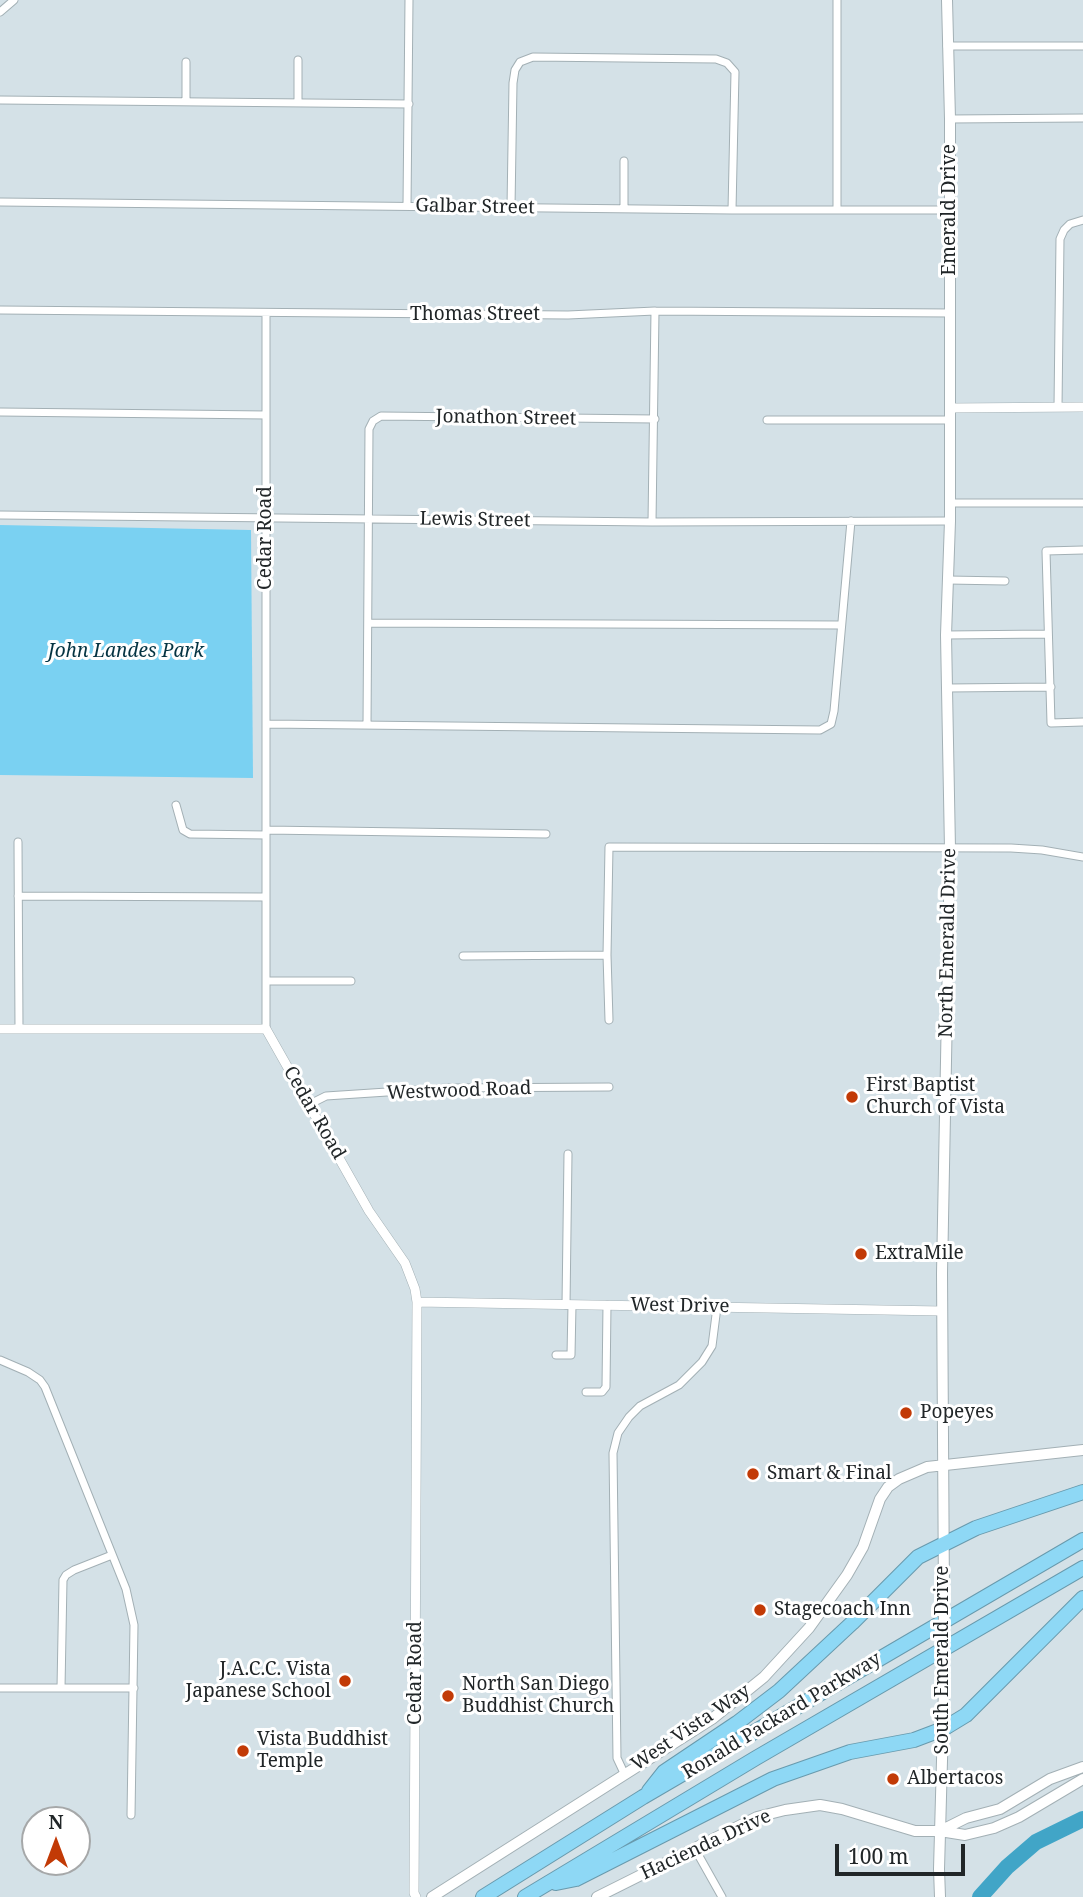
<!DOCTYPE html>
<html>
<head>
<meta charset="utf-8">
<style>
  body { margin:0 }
  #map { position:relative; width:1083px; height:1897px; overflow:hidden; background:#d4e1e7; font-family:"Noto Serif",serif }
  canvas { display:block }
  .north { position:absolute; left:21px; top:1806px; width:70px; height:70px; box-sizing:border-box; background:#fff; border:2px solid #a6a8a9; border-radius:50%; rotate:0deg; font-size:19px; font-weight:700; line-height:28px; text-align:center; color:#212628 }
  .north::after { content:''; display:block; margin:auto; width:24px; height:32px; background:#c23a06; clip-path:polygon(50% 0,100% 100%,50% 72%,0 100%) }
  .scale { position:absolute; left:835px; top:1844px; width:130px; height:32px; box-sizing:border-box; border:4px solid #212628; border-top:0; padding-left:9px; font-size:21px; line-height:24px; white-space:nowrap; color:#212628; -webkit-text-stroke:5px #fff; paint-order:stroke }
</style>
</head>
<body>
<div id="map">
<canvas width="1083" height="1897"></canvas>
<div class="north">N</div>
<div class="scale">100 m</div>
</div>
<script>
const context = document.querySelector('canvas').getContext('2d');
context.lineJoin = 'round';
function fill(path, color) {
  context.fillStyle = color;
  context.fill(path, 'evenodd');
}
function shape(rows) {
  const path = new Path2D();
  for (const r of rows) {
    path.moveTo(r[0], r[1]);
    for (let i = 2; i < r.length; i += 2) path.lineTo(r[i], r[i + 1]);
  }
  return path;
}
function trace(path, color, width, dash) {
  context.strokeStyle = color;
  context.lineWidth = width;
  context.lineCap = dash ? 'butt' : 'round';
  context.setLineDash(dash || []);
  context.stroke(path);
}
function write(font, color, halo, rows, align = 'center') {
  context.font = font + ' "Noto Serif",serif';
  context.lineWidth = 6;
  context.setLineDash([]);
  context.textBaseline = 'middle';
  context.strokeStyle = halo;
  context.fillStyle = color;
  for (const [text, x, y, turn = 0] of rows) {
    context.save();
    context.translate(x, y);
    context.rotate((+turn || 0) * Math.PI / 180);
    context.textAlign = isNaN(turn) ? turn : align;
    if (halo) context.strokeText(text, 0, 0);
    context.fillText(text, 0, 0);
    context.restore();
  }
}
const green = shape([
  [0,525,251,530,253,778,0,775]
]);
const river = shape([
  [980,1897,1007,1867,1036,1842,1083,1819]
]);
const minor = shape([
  [837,0,837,209],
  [0,12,14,0],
  [947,46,1083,46],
  [298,60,298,103],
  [186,62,186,102],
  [0,100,409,104],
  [950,119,1083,118],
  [624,161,624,208],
  [0,202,732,210,950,210],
  [407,206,409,0],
  [511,207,513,83,515,70,520,62,533,57,716,59,727,63,735,72,732,210],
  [0,310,568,315,655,311,950,313],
  [266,314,266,1029],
  [1058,407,1060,239,1064,230,1070,224,1083,220],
  [0,412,266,415],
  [767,420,950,420],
  [950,503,1083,503],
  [0,515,652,522,950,521],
  [652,522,655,311],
  [1083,550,1046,551,1051,723,1083,722],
  [948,580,1005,581],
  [368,623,841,625],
  [946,635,1048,634],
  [948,688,1051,687],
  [266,724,820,730,831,724,834,711,851,521],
  [367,725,369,429,373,421,381,416,655,419],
  [176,805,183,830,190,834,266,835],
  [266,830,546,834],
  [18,842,19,1029],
  [18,896,266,897],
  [463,956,607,955],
  [266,981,351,981],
  [609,1020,607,955,609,847,1011,848,1042,850,1083,857],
  [310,1104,326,1096,448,1088,609,1087],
  [566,1305,568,1154],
  [556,1355,571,1355,572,1305],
  [0,1360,28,1372,40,1380,45,1387,126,1589,134,1625,131,1815],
  [586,1392,602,1392,606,1387,607,1305],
  [0,1688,134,1688],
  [61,1688,63,1580,66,1575,74,1570,112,1555],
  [624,1773,617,1758,613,1453,618,1433,629,1417,640,1406,679,1385,702,1362,712,1346,717,1307],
  [695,1849,722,1897]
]);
const tertiary = shape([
  [950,408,1083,407],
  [0,1029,266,1029,369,1211,405,1263,415,1289,417,1302,414,1893,416,1897],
  [417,1302,942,1311]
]);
const secondary = shape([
  [944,1600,942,1273,950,849,946,635,950,521,950,119,947,0],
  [940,1831,966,1818,1000,1809,1050,1779,1083,1767],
  [432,1897,712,1719,764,1677,809,1628,847,1575,863,1547,880,1499,888,1487,899,1479,927,1467,1083,1450],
  [597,1897,757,1817,785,1810,820,1805,842,1809,915,1831,940,1831,965,1835,994,1828,1019,1817,1083,1779],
  [940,1897,939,1869,944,1688]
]);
const motorway = shape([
  [649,1791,664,1772,737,1723,779,1691,852,1623,918,1557,976,1528,1083,1492],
  [556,1883,576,1879,773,1779,850,1752,914,1740,943,1729,966,1715,1083,1598],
  [483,1897,643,1797,1083,1540],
  [525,1897,756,1758,1083,1568]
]);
const secondaryBridge = shape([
  [944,1600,944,1688]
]);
const markers = [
  [852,1097,7,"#c23a06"],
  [861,1254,7,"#c23a06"],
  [906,1413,7,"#c23a06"],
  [753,1474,7,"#c23a06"],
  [760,1610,7,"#c23a06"],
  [345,1681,7,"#c23a06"],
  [448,1696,7,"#c23a06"],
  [243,1751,7,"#c23a06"],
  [893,1779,7,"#c23a06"]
];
const streetNames = [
  ["Galbar Street",475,207,1],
  ["Emerald Drive",950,210,-90],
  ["Thomas Street",475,315],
  ["Jonathon Street",506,418,1],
  ["Lewis Street",475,520,1],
  ["Cedar Road",266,538,-90],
  ["North Emerald Drive",948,943,-89],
  ["Westwood Road",459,1091,-2],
  ["Cedar Road",314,1113,60],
  ["West Drive",680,1306,1],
  ["South Emerald Drive",943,1660,-90],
  ["Cedar Road",416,1673,-90],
  ["Ronald Packard Parkway",782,1716,-31],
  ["West Vista Way",691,1728,-34],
  ["Hacienda Drive",706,1845,-25]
];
const parkNames = [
  ["John Landes Park",126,652]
];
const poiNames = [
  ["First Baptist",866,1086],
  ["Church of Vista",866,1108],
  ["ExtraMile",875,1254],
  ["Popeyes",920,1413],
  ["Smart & Final",767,1474],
  ["Stagecoach Inn",774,1610],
  ["J.A.C.C. Vista",331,1670,"right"],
  ["Japanese School",331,1692,"right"],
  ["North San Diego",462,1685],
  ["Buddhist Church",462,1707],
  ["Vista Buddhist",257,1740],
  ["Temple",257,1762],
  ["Albertacos",907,1779]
];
fill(green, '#7ad1f2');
trace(river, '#41a5c7', 16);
trace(minor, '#a3b0b5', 9);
trace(tertiary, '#a3b0b5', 10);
trace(secondary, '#a3b0b5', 12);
trace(motorway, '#689aad', 16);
trace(minor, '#fff', 7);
trace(tertiary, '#fff', 9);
trace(secondary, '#fff', 10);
trace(motorway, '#8ed8f5', 14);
trace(secondaryBridge, '#a3b0b5', 12, []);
trace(secondaryBridge, '#fff', 10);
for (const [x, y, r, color] of markers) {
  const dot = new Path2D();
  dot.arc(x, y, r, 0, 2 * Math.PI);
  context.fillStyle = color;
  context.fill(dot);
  trace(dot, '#fff', 2.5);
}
write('19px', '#212628', '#fff', streetNames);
write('italic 19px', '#043342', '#fff', parkNames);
write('19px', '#212628', '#fff', poiNames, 'left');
</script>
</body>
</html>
